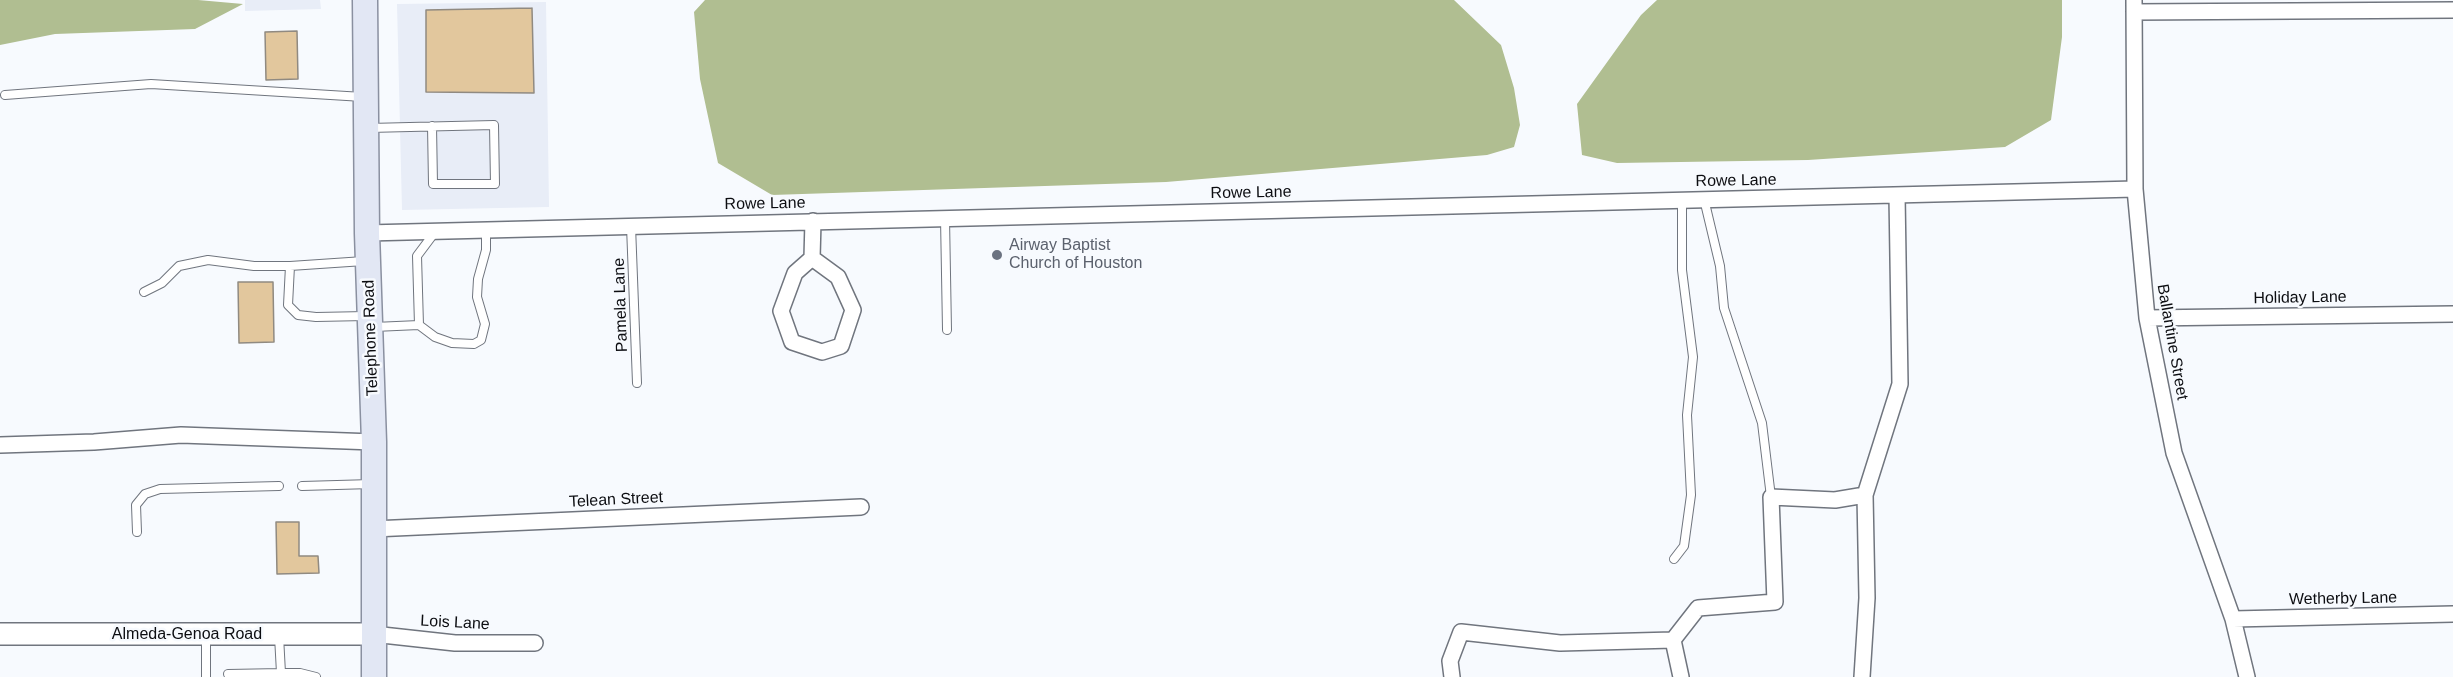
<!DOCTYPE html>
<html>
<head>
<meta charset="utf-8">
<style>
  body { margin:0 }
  canvas { display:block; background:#f7fafe }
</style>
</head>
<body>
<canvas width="2453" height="677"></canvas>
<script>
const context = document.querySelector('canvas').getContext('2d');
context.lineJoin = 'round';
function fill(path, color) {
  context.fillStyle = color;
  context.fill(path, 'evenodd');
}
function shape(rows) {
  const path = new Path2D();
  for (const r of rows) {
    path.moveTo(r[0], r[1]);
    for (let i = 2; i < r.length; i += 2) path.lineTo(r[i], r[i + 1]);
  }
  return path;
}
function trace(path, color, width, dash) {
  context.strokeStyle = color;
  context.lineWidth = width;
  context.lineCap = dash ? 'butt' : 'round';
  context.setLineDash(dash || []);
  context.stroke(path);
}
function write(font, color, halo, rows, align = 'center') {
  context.font = font + ' Arial,sans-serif';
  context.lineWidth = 5;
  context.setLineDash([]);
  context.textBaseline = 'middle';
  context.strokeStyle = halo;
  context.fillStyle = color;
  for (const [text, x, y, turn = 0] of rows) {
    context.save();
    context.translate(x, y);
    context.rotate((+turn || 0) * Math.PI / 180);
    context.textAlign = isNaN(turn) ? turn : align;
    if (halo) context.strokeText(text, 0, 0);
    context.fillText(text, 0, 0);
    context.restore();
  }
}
const built = shape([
  [245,0,320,0,321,9,245,11],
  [546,2,549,207,402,210,397,4]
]);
const forest = shape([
  [0,0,198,0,243,4,195,29,55,34,0,45],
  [705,0,1454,0,1501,45,1514,88,1520,125,1514,147,1487,155,1166,182,772,195,718,163,700,79,694,12],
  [1657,0,2062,0,2062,37,2051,120,2005,147,1808,160,1617,163,1582,155,1577,104,1641,15]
]);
const building = shape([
  [532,8,534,93,426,92,426,10,532,8],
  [297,31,298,79,266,80,265,32,297,31],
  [238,282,273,282,274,342,239,343,238,282],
  [276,522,299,522,299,556,318,556,319,573,277,574,276,522]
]);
const lane = shape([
  [5,95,151,84,363,97],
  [369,128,410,127,494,125,495,184,433,184,432,126],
  [1704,199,1720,266,1724,308,1762,423,1771,497],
  [945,218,947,330],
  [631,226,637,383],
  [364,261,290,266,288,305,298,315,316,317,366,316],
  [144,292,162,283,179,266,208,260,254,266,290,266],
  [419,325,435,337,452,343,474,344,481,340,485,324,477,297,478,279,486,250,486,229],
  [374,327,419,325,417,256,435,232],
  [302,486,372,484],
  [137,532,136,505,145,494,160,489,279,486],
  [1674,559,1684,546,1691,495,1687,415,1693,357,1682,270,1682,200],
  [279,636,281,673,300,673,316,677],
  [206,637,206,677],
  [228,674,281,673,281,676]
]);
const street = shape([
  [2134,0,2135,189,2147,318,2174,453,2233,619,2247,677],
  [2134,12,2453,10],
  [367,233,2135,189],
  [812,258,838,277,853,310,841,346,822,352,792,342,781,311,795,273,812,258],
  [812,258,813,221],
  [2147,318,2453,314],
  [0,445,94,442,181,435,374,442],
  [373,529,861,507],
  [2233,619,2453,614],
  [373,634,455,643,535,643],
  [1673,640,1681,677],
  [1452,677,1450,661,1461,632,1560,643,1673,640,1698,608,1775,602,1771,497,1835,500,1865,495],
  [1862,677,1867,598,1865,495,1900,384,1897,195]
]);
const secondary = shape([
  [0,634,373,634]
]);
const primary = shape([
  [365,0,367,233,374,442,374,677]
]);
const markers = [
  [997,255,6,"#6b7280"]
];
const streetNames = [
  ["Rowe Lane",1736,181,-1],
  ["Rowe Lane",1251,193,-1],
  ["Rowe Lane",765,204,-1],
  ["Holiday Lane",2300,298,-1],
  ["Pamela Lane",621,305,-92],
  ["Telephone Road",371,338,-92],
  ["Ballantine Street",2172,342,80],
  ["Telean Street",616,500,-3],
  ["Wetherby Lane",2343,599,-1],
  ["Lois Lane",455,623,3],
  ["Almeda-Genoa Road",187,635]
];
const worshipNames = [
  ["Airway Baptist",1009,246],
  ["Church of Houston",1009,264]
];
fill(built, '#e8edf7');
fill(forest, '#b0be91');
fill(building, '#e2c79d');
trace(building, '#908a81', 1.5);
trace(lane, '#70757e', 10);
trace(street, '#70757e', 18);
trace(secondary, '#70757e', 24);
trace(primary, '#8a90a0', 27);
trace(lane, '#fff', 8);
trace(street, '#fff', 15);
trace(secondary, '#fff', 21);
trace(primary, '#e2e7f4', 24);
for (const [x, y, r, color] of markers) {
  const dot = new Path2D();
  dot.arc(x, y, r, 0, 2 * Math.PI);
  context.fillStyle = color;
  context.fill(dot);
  trace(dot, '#f7fafe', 2);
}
write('16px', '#0c0d11', '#f7fafe', streetNames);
write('16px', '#5b616d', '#f7fafe', worshipNames, 'left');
</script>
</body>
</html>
